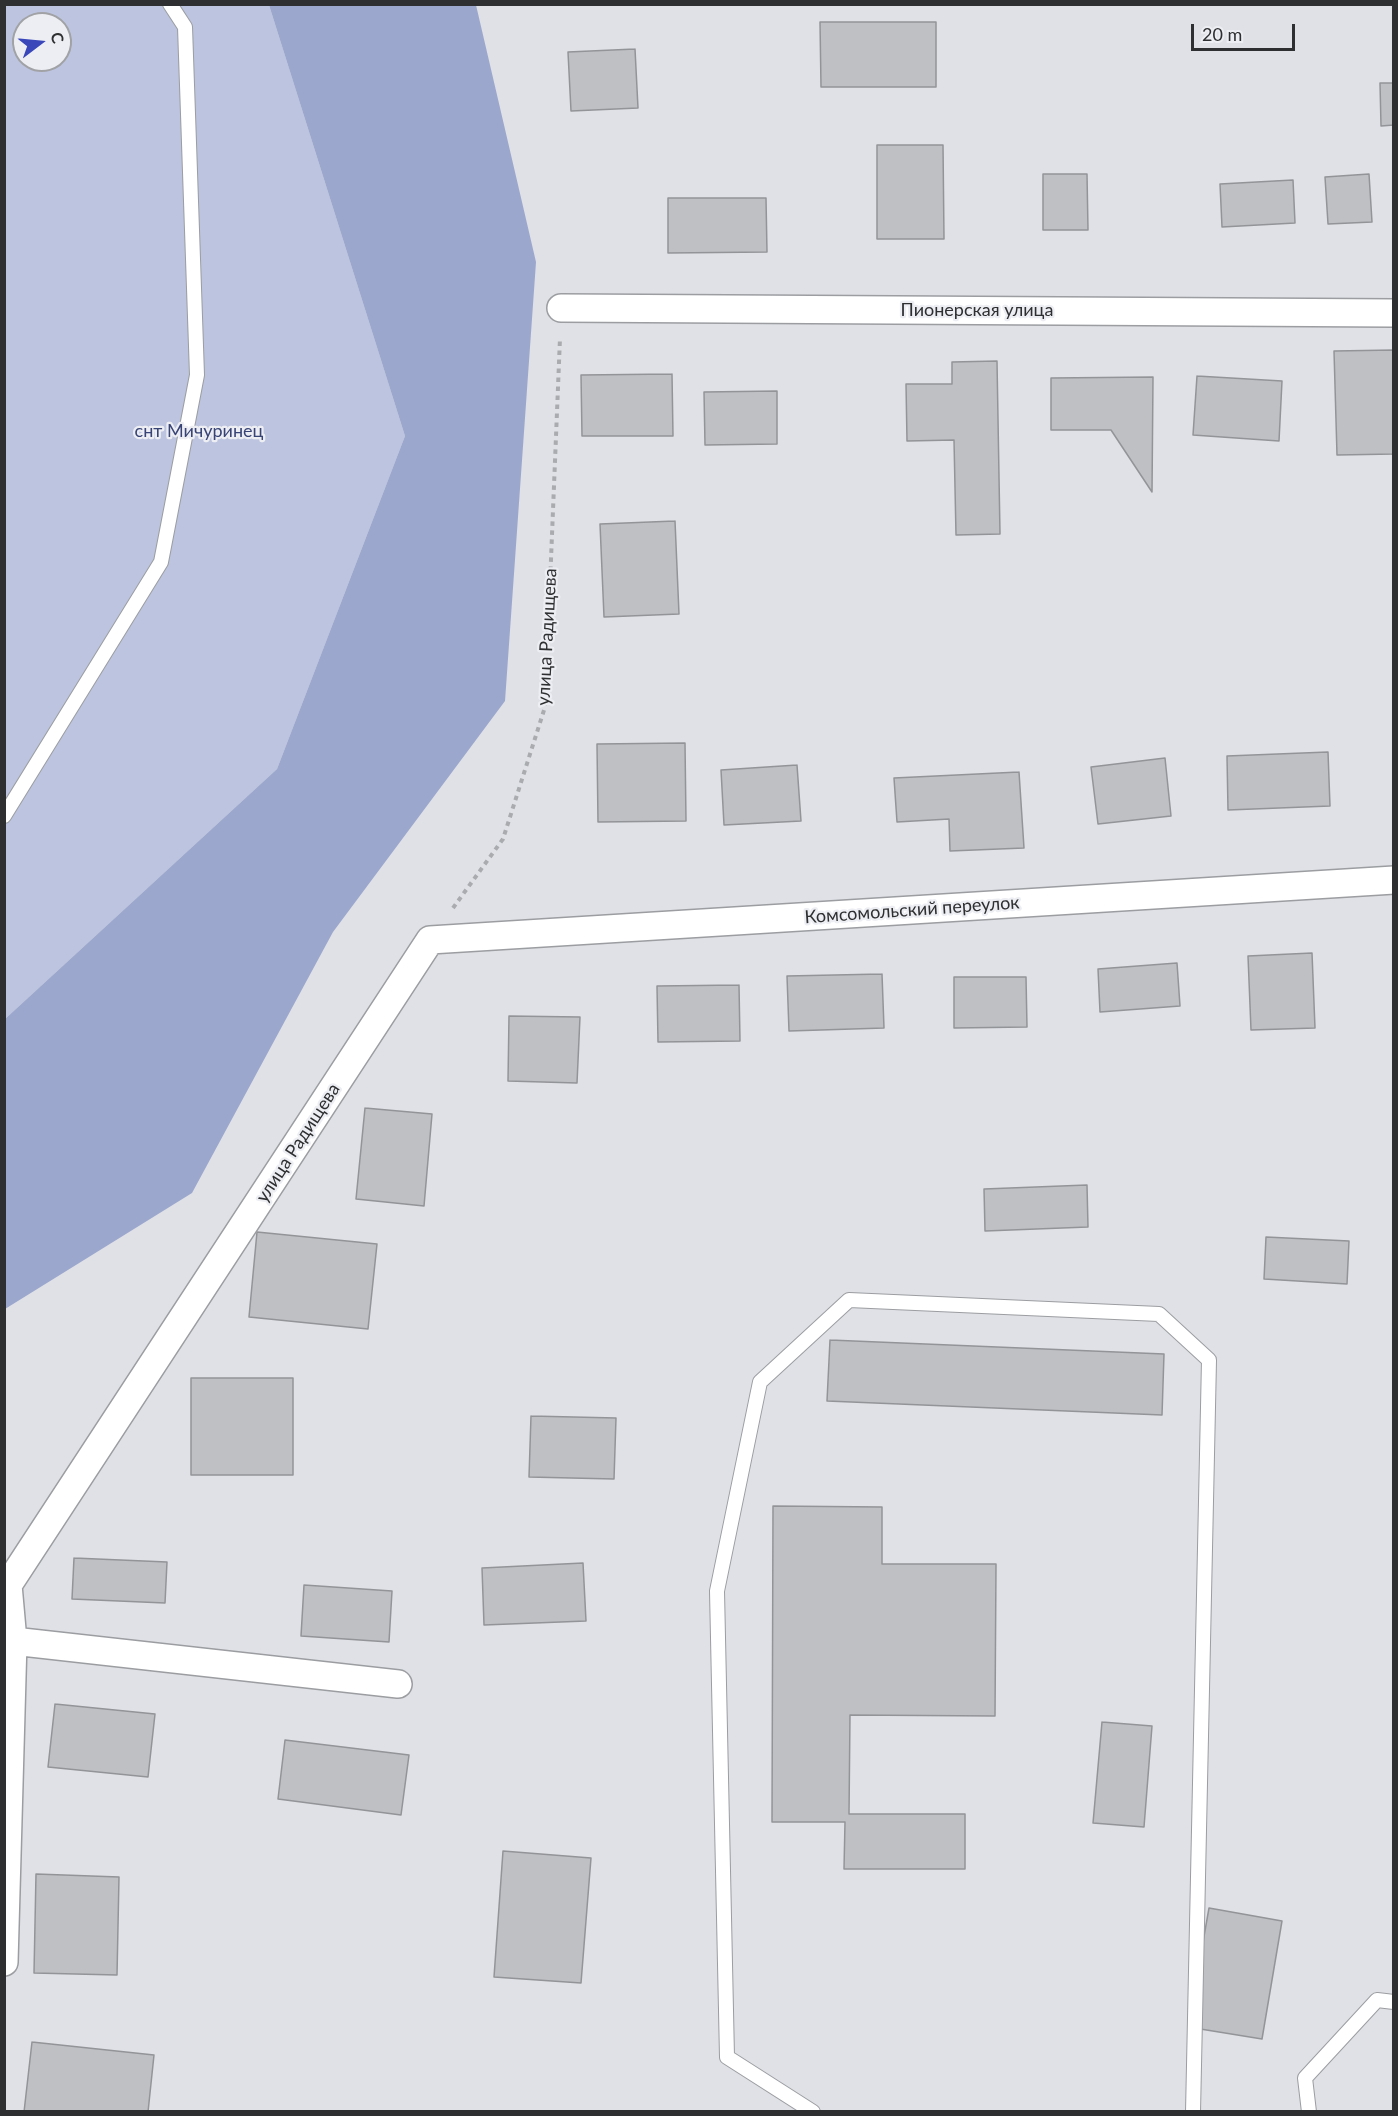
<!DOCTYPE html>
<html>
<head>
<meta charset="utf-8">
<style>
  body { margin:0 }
  #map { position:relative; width:1398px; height:2116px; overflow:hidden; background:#dfe1e6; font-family:Lato,sans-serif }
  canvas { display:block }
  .frame { position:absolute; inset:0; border:6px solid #2e2f30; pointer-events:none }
  .north { position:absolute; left:12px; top:12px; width:60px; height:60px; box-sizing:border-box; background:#edeef3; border:2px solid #a1a2a5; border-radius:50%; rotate:74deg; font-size:16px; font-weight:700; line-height:24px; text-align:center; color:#2e2f30 }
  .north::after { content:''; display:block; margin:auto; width:21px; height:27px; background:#3947ba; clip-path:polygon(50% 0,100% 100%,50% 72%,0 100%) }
  .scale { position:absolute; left:1191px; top:24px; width:104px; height:27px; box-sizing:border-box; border:3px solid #2e2f30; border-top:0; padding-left:8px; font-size:18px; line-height:21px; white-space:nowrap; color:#2e2f30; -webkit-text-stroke:4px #edeef3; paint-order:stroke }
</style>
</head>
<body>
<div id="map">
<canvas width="1398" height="2116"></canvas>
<div class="frame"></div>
<div class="north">С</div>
<div class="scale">20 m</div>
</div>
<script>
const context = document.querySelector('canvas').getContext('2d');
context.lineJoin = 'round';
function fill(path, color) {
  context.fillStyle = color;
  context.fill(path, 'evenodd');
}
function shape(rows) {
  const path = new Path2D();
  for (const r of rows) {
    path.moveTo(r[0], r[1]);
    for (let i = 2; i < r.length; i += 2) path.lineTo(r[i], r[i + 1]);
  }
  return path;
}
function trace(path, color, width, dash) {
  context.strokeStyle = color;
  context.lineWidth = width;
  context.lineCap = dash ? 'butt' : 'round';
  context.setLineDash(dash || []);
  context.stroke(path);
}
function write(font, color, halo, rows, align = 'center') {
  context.font = font + ' Lato,sans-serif';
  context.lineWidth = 4.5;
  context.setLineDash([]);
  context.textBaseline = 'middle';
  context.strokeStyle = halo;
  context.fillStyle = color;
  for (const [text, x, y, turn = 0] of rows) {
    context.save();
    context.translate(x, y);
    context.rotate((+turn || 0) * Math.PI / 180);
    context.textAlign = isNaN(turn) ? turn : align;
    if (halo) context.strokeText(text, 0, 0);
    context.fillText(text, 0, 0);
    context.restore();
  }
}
const green = shape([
  [5,5,269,5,405,436,277,769,5,1019],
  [24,24,60,24,60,60,24,60]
]);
const water = shape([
  [269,5,476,5,536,262,505,701,333,932,192,1193,5,1309,5,1019,277,769,405,436]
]);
const building = shape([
  [820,22,936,22,936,87,821,87,820,22],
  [635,49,638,108,571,111,568,52,635,49],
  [1380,83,1394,83,1394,125,1381,126,1380,83],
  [877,145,943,145,944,239,877,239,877,145],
  [1043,174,1087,174,1088,230,1043,230,1043,174],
  [1369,174,1372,222,1328,224,1325,177,1369,174],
  [1293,180,1295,223,1222,227,1220,184,1293,180],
  [668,198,766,198,767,252,668,253,668,198],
  [1394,350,1394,454,1337,455,1334,351,1394,350],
  [997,361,1000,534,956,535,954,440,907,441,906,384,952,384,952,362,997,361],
  [672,374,673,436,582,436,581,375,672,374],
  [1197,376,1282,381,1279,441,1193,435,1197,376],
  [1153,377,1152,492,1111,430,1051,430,1051,378,1153,377],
  [777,391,777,444,705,445,704,392,777,391],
  [675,521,679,614,604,617,600,524,675,521],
  [685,743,686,821,598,822,597,744,685,743],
  [1328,752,1330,806,1228,810,1227,756,1328,752],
  [1165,758,1171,816,1098,824,1091,767,1165,758],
  [797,765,801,821,724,825,721,770,797,765],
  [1019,772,1024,848,950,851,949,819,897,822,894,778,1019,772],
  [1312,953,1315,1028,1251,1030,1248,956,1312,953],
  [1177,963,1180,1006,1100,1012,1098,969,1177,963],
  [882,974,884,1028,789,1031,787,976,882,974],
  [954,977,1026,977,1027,1027,954,1028,954,977],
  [739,985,740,1041,658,1042,657,986,739,985],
  [509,1016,580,1017,577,1083,508,1081,509,1016],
  [365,1108,432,1114,424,1206,356,1199,365,1108],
  [1087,1185,1088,1227,985,1231,984,1189,1087,1185],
  [257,1232,377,1244,368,1329,249,1317,257,1232],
  [1266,1237,1349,1241,1347,1284,1264,1279,1266,1237],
  [830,1340,1164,1354,1162,1415,827,1401,830,1340],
  [191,1378,293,1378,293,1475,191,1475,191,1378],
  [531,1416,616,1418,614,1479,529,1477,531,1416],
  [773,1506,882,1507,882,1564,996,1564,995,1716,850,1715,849,1814,965,1814,965,1869,844,1869,845,1822,772,1822,773,1506],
  [74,1558,167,1562,165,1603,72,1599,74,1558],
  [583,1563,586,1621,484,1625,482,1568,583,1563],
  [304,1585,392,1591,389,1642,301,1636,304,1585],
  [55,1704,155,1714,148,1777,48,1767,55,1704],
  [1102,1722,1152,1726,1144,1827,1093,1823,1102,1722],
  [285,1740,409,1755,401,1815,278,1799,285,1740],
  [503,1851,591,1858,581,1983,494,1977,503,1851],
  [36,1874,119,1877,117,1975,34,1973,36,1874],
  [1209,1908,1282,1921,1262,2039,1188,2027,1209,1908],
  [32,2042,154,2055,148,2112,24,2112,32,2042]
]);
const path = shape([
  [453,908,503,839,545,707,560,338]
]);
const service = shape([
  [4,816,161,562,197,375,185,27,170,4],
  [813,2112,727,2057,717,1591,760,1382,849,1300,1159,1314,1209,1360,1193,2112],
  [1309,2112,1305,2078,1377,2000,1394,2002]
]);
const minor = shape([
  [561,308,1394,313],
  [13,1641,398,1684],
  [4,1962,13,1641,8,1585,430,940,1394,880]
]);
const streetNames = [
  ["Пионерская улица",977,310],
  ["улица Радищева",547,637,-87],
  ["Комсомольский переулок",912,910,-4],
  ["улица Радищева",298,1143,-57]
];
const parkNames = [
  ["снт Мичуринец",199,431]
];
fill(green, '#bcc4df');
fill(water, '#9ca7cd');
fill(building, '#bec0c4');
trace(building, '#939498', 1.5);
trace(service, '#9b9da1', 16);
trace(minor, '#9b9da1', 30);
trace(path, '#a9abaf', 4, [4.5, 4.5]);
trace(service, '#fff', 14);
trace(minor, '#fff', 27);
write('18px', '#2e2f30', '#edeef3', streetNames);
write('18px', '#384476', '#edeef3', parkNames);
</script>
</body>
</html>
